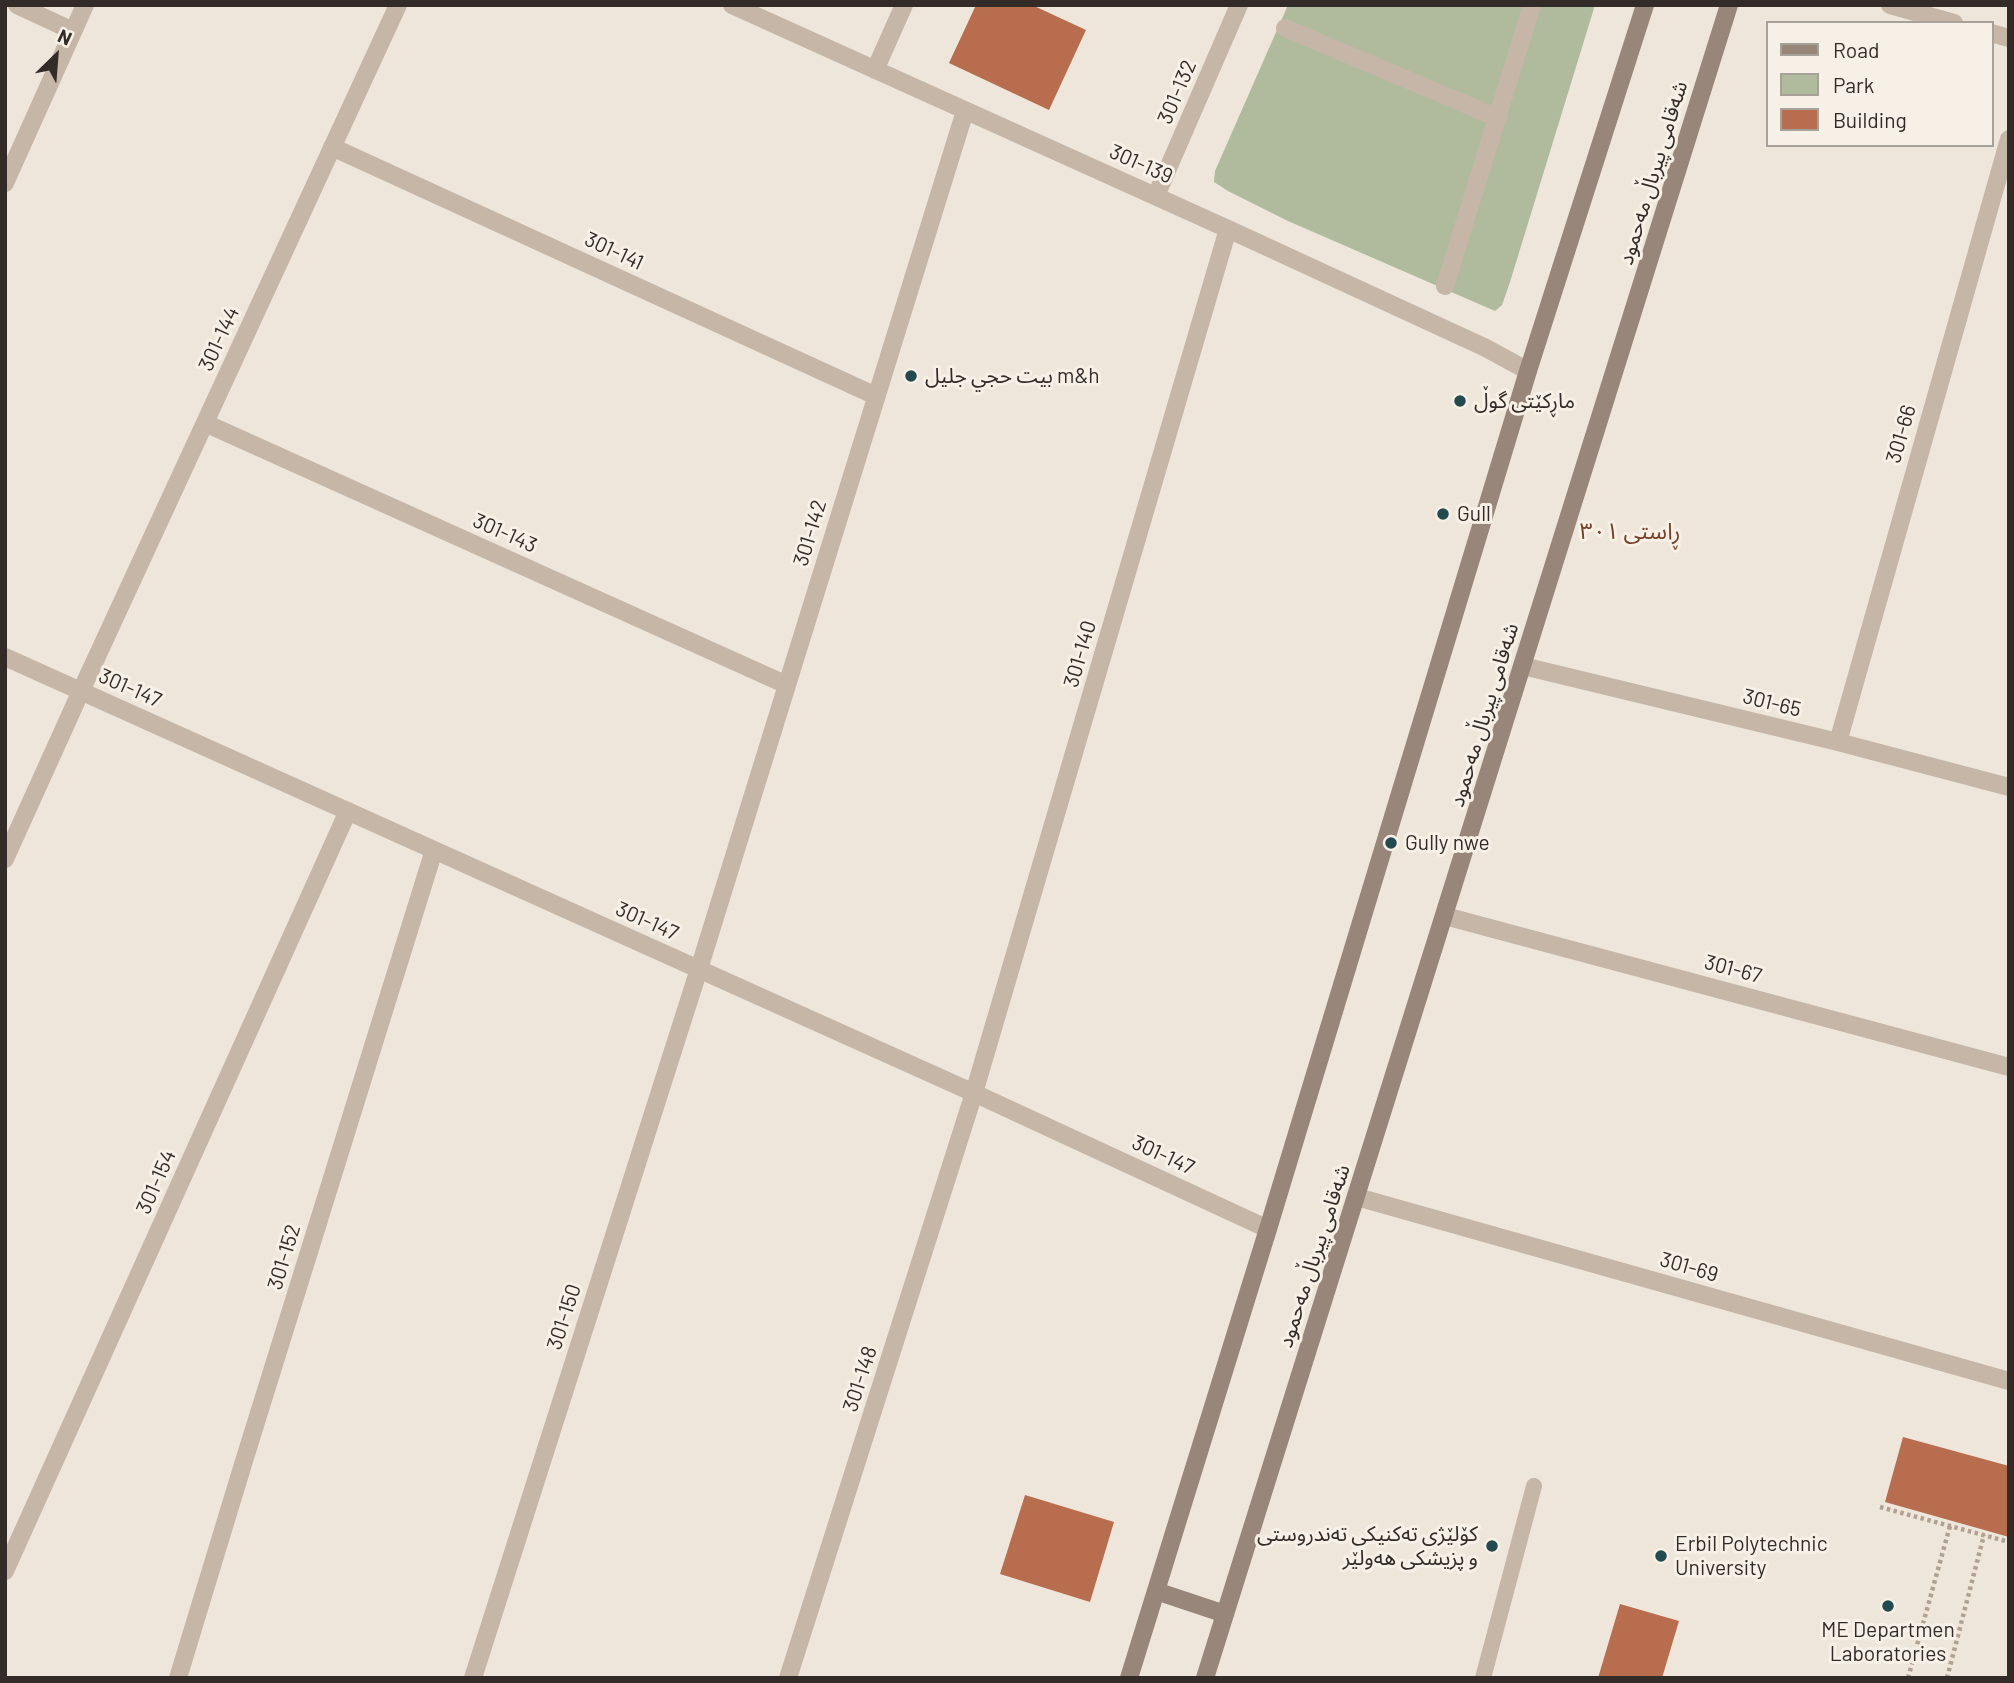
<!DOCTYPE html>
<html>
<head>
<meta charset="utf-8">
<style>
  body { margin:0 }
  #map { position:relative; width:2014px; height:1683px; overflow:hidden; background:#eee6da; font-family:Barlow,sans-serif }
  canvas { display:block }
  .frame { position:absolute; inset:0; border:7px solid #322b27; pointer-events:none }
  .legend { position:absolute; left:1766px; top:21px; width:228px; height:126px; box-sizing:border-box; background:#f7f0e6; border:2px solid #a8a19a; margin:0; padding:9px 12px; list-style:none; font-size:21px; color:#322b27 }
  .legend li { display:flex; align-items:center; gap:14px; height:35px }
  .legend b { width:35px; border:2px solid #a8a19a }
  .north { position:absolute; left:21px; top:21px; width:70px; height:70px; -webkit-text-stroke:5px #f7f0e6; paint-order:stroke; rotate:25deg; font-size:19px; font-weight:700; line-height:28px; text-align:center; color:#322b27 }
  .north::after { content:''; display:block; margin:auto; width:24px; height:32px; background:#322b27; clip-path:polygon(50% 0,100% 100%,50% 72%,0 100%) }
</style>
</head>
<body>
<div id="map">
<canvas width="2014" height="1683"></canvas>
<div class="frame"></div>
<ul class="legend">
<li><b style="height:9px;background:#98867a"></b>Road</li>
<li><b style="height:19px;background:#afbb9c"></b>Park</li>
<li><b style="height:19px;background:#b86d4f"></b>Building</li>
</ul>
<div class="north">N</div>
</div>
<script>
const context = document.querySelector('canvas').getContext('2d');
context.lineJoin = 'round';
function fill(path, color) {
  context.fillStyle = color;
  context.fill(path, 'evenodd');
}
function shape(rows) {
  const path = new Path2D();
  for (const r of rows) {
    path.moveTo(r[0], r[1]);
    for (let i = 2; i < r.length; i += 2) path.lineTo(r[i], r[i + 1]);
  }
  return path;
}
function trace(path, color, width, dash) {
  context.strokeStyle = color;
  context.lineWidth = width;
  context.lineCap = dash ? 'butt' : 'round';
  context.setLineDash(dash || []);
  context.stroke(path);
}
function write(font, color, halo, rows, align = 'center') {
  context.font = font + ' Barlow,"Noto Sans Arabic",sans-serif';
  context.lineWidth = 6;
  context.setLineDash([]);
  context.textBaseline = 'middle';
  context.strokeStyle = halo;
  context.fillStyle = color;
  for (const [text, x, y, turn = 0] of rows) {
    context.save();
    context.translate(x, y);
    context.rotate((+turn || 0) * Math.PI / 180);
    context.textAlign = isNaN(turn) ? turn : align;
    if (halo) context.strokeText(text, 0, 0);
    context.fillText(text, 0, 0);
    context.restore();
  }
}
const green = shape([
  [1288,5,1595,5,1510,282,1502,305,1495,311,1288,221,1228,191,1214,182,1215,171]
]);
const building = shape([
  [976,5,1032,5,1086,30,1049,110,949,63],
  [1903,1437,2009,1466,2009,1537,1885,1502],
  [1025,1495,1114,1522,1090,1602,1000,1574],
  [1620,1604,1679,1621,1662,1678,1598,1678]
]);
const path = shape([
  [1880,1507,2009,1542],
  [1908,1678,1950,1526],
  [1947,1678,1984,1535]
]);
const lane = shape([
  [1483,1678,1534,1486]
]);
const street = shape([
  [17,5,73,31],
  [732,5,1228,229,1486,348,1528,371],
  [1890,5,1954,23],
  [1285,28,1498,118],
  [1991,33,2009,38],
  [875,70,904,5],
  [332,147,876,396],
  [5,183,85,5],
  [1156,196,1239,5],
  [1445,286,1532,5],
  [205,423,787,685],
  [5,657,974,1093,1268,1229],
  [1523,666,1838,742,2009,787],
  [1838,742,2009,139],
  [5,859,81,691,398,5],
  [1445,916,2009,1067],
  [1357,1197,2009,1381],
  [5,1571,348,811],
  [178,1678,244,1461,434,850],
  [473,1678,699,969,965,111],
  [788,1678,974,1093,1228,229]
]);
const secondary = shape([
  [1156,1591,1225,1614],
  [1129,1678,1268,1229,1528,371,1645,5],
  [1205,1678,1729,5]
]);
const markers = [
  [911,376,7,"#224a4f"],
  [1460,401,7,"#224a4f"],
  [1443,514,7,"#224a4f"],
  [1391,843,7,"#224a4f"],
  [1492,1546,7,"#224a4f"],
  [1661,1556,7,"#224a4f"],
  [1888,1606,7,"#224a4f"]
];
const streetNames = [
  ["301-132",1177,92,-67],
  ["301-139",1141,164,24],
  ["شەقامی پیرباڵ مەحمود",1653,173,-73],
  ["301-141",614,251,25],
  ["301-144",219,339,-65],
  ["301-66",1901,434,-74],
  ["301-143",505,533,24],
  ["301-142",810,533,-73],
  ["301-140",1080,654,-74],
  ["301-147",130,688,24],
  ["301-65",1772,703,14],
  ["شەقامی پیرباڵ مەحمود",1484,715,-73],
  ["301-147",647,921,24],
  ["301-67",1733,969,15],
  ["301-147",1163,1155,25],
  ["301-154",156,1182,-66],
  ["شەقامی پیرباڵ مەحمود",1314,1256,-72],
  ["301-152",284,1257,-73],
  ["301-69",1689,1267,16],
  ["301-150",564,1317,-72],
  ["301-148",860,1379,-72]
];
const poiNames = [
  ["بيت حجي جليل m&h",925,376],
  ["ماڕکێتی گوڵ",1474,401],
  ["Gull",1457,514],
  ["Gully nwe",1405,843],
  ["کۆلێژی تەکنیکی تەندروستی",1478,1534,"right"],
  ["و پزیشکی هەولێر",1478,1558,"right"],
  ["Erbil Polytechnic",1675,1544],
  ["University",1675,1568],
  ["ME Departmen",1888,1630,"center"],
  ["Laboratories",1888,1654,"center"]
];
const neighbourhoodNames = [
  ["ڕاستی ٣٠١",1630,531]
];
fill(green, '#afbb9c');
fill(building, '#b86d4f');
trace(path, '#b0a192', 4.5, [3.5, 3.5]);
trace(lane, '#c5b6a8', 16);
trace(street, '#c5b6a8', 18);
trace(secondary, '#98867a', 18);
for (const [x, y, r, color] of markers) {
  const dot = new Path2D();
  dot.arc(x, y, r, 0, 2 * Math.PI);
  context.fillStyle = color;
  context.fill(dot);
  trace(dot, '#f7f0e6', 2.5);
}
write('21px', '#322b27', '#f7f0e6', streetNames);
write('21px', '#322b27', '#f7f0e6', poiNames, 'left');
write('23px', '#784029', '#f7f0e6', neighbourhoodNames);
</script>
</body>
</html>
